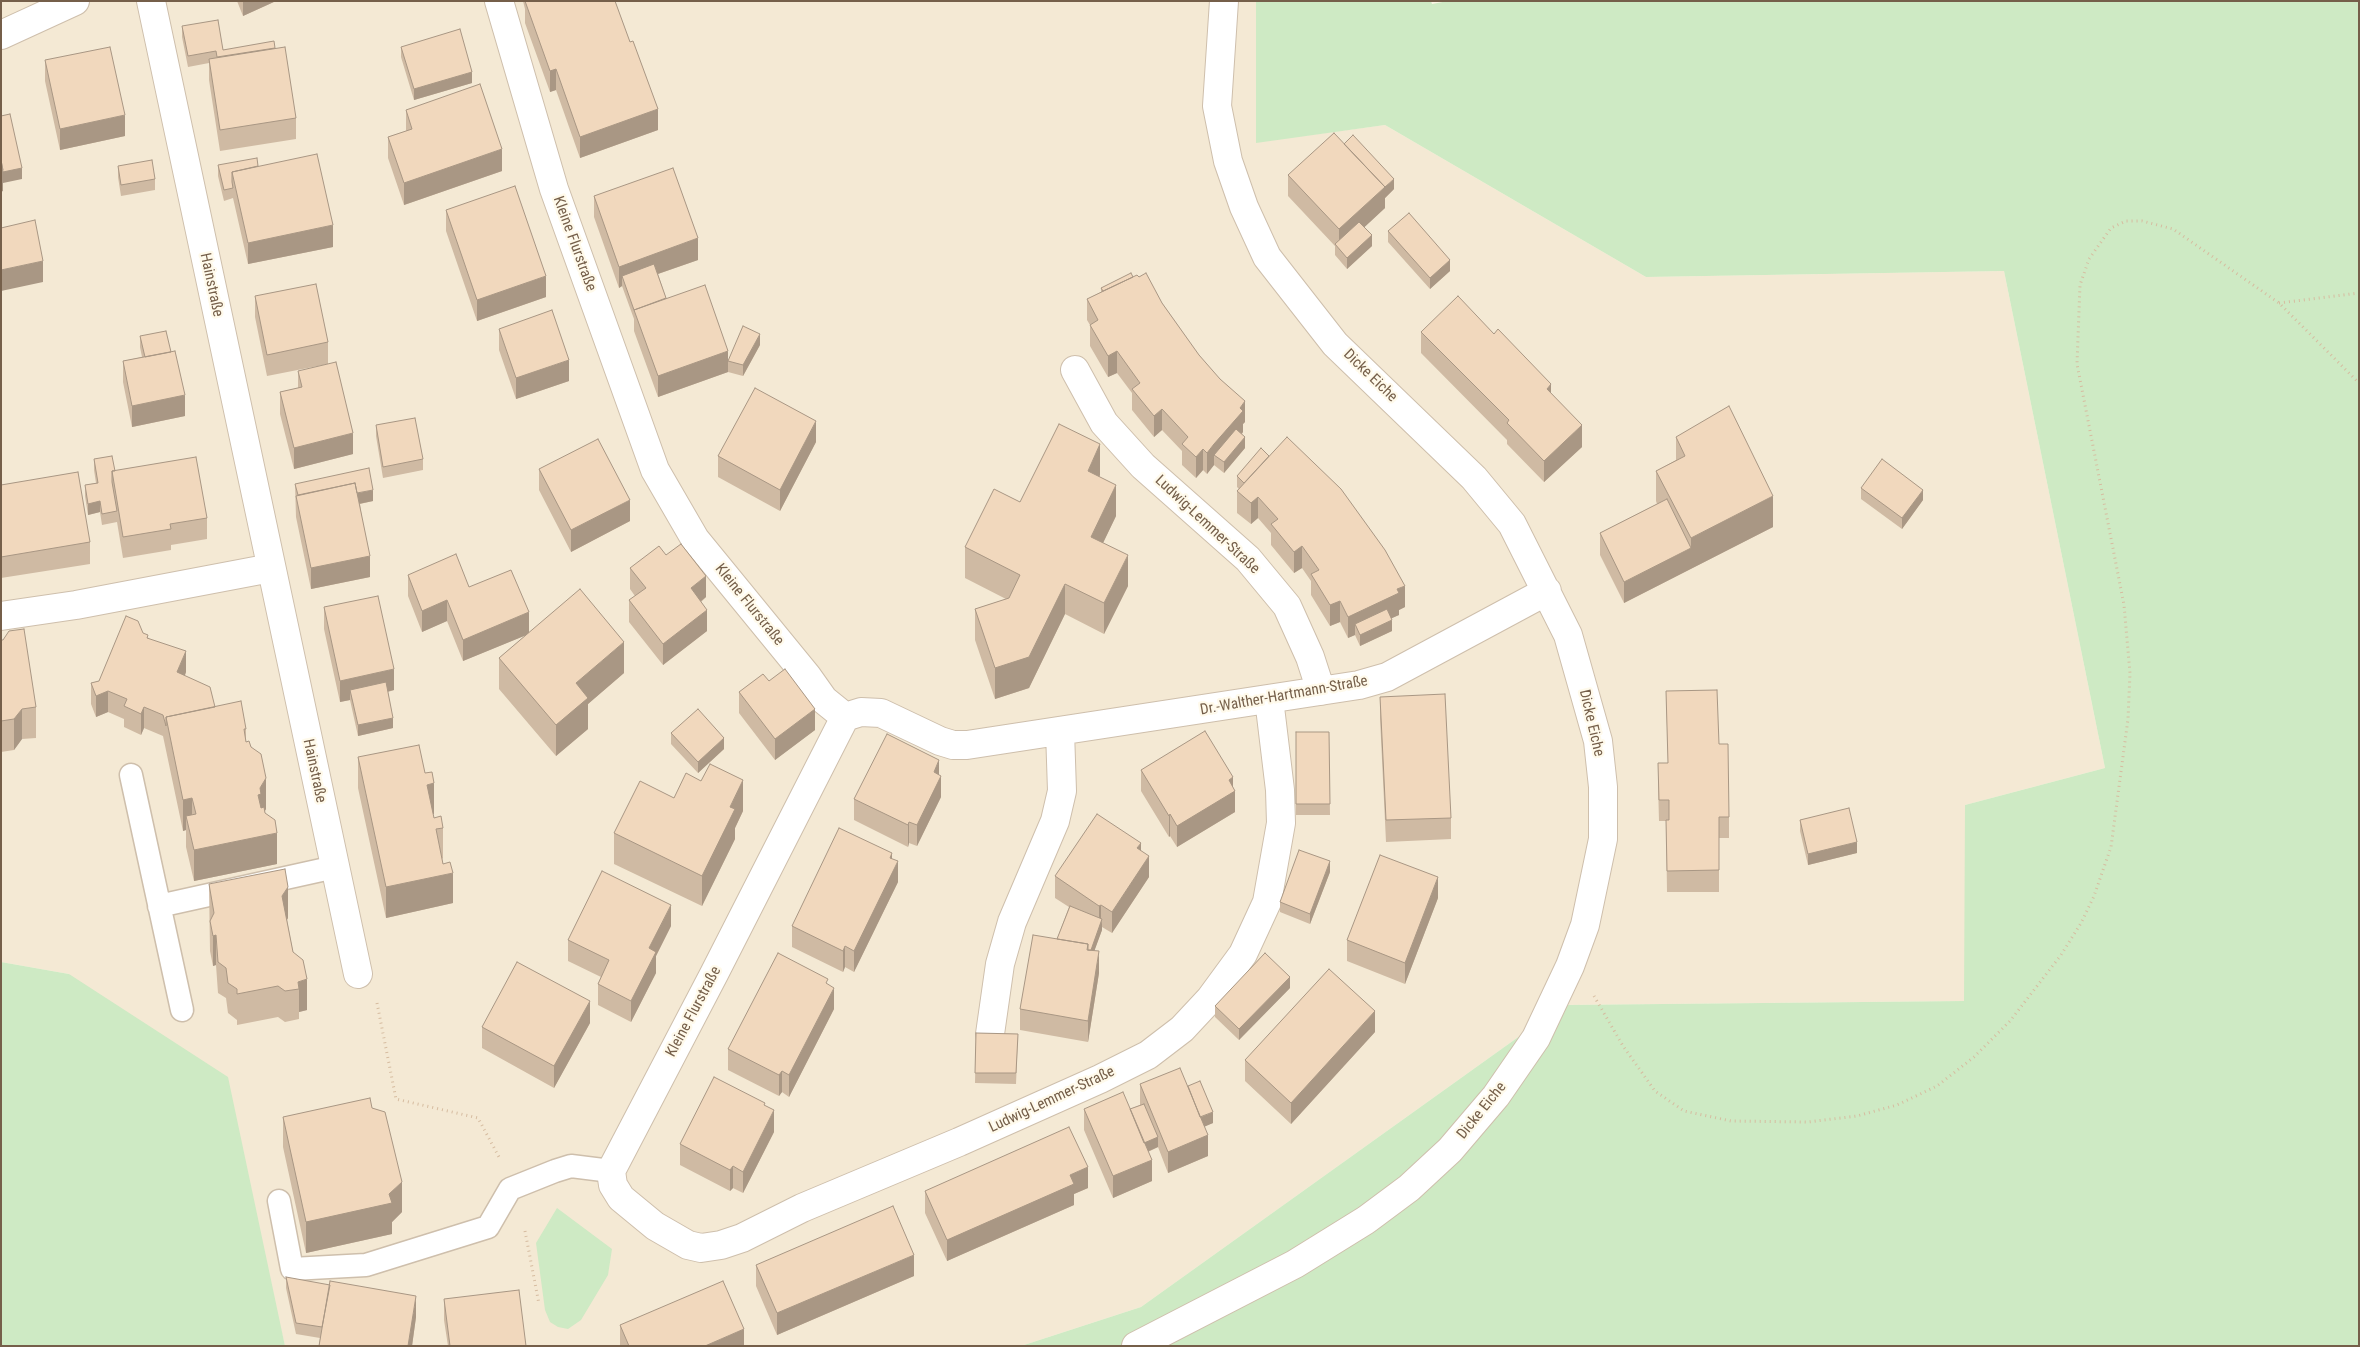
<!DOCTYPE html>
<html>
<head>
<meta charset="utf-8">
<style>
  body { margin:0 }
  #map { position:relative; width:2360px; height:1347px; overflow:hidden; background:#fcf6e5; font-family:"Roboto Condensed",sans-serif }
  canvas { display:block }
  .frame { position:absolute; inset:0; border:2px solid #755f4a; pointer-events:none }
</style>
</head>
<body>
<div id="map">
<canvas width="2360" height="1347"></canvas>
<div class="frame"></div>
</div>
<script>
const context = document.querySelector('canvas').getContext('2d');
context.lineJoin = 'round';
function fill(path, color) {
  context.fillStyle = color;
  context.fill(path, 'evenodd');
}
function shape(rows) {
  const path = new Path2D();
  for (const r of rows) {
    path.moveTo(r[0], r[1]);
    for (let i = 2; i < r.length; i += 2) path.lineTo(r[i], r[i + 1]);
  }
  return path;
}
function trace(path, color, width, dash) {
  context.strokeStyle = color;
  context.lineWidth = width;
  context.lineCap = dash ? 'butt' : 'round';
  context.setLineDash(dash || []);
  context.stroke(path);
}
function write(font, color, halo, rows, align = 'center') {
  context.font = font + ' "Roboto Condensed",sans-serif';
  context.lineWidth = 4.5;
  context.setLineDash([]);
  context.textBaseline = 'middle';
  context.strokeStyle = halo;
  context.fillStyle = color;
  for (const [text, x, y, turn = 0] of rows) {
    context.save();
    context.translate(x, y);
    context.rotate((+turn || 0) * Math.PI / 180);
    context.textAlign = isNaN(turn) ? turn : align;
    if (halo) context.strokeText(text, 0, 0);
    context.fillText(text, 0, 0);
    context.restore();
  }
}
const residential = shape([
  [1,1,1256,1,1256,142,1385,125,1646,277,2004,271,2105,768,1965,805,1965,1001,1563,1005,1141,1307,1021,1346,285,1346,275,1305,69,974,1,962]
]);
const green = shape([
  [1256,1,1431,1,1432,4,1448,1,2359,1,2359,1346,1021,1346,1141,1307,1563,1005,1964,1001,1965,805,2105,768,2004,271,1646,277,1385,125,1256,143],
  [1,962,69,974,228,1077,285,1346,1,1346],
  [557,1208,612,1249,608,1275,581,1320,568,1329,558,1327,550,1322,545,1310,536,1243]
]);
const path = shape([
  [2279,303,2359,293],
  [1594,996,1623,1046,1655,1091,1684,1111,1731,1121,1808,1122,1857,1116,1897,1105,1937,1086,1974,1057,2010,1021,2061,955,2081,923,2094,896,2111,847,2128,719,2130,673,2124,605,2077,364,2080,285,2089,259,2111,228,2126,221,2142,221,2173,229,2279,303,2359,383],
  [377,1003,396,1099,478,1118,499,1157],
  [525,1231,539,1304]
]);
const service = shape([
  [131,775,182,1010],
  [159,906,335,867],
  [279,1201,292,1269,366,1265,488,1227,510,1189,555,1171,571,1166,611,1171]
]);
const minor = shape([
  [151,1,358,974],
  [499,1,554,189,655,470,695,539,807,676,824,700,845,717],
  [1,35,75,1],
  [1075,370,1104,423,1143,466,1248,559,1287,606,1310,657,1321,691],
  [1,616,76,605,271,568],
  [845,717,714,974,611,1171,613,1185,621,1198,655,1226,688,1245,701,1248,721,1245,742,1238,802,1208,959,1142,1100,1079,1148,1055,1182,1029,1210,999,1243,954,1267,902,1281,823,1280,790,1269,699],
  [845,717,861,712,881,713,940,741,953,745,967,745,1359,685,1387,677,1547,591],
  [990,1034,1000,964,1012,922,1055,821,1062,791,1060,731],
  [1136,1346,1295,1264,1366,1220,1409,1188,1450,1150,1496,1096,1536,1038,1570,966,1585,925,1603,839,1603,787,1598,741,1568,635,1512,524,1474,478,1335,344,1267,257,1244,207,1228,161,1217,106,1224,1]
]);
const wall = shape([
  [237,1,276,1,243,16],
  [523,1,615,1,658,130,580,158,556,90,550,92,525,23,525,9],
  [182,26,223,50,275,48,296,118,296,139,220,151,209,80,209,63,188,67,182,37],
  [401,47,472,83,414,100,401,57],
  [45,60,125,136,60,150,45,81],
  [406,110,502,171,404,205,388,158,388,137,406,131],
  [1344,144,1394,189,1385,198,1385,208,1364,227,1372,246,1347,269,1335,255,1335,246,1288,196,1288,175],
  [218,165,258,166,333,247,248,264,233,198,224,201,218,176],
  [118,166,155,179,155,190,121,196,118,177],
  [594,196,698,260,658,274,666,298,728,361,760,345,743,376,728,372,658,397,634,331,634,319,622,286,619,288,594,217],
  [446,210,546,297,477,321,446,231],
  [1388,231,1450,271,1430,289,1388,242],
  [1133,277,1162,303,1245,422,1243,424,1243,432,1242,434,1245,448,1224,473,1214,465,1207,474,1203,470,1196,478,1182,465,1182,451,1162,430,1154,437,1132,410,1132,393,1117,373,1108,377,1090,346,1090,325,1087,320,1087,299,1101,292,1101,288],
  [255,296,328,342,328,364,267,376,255,317],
  [499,329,569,381,516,399,499,350],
  [1421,332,1551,393,1582,447,1544,482,1507,444,1507,440,1421,353],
  [140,336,171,352,185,416,132,427,123,382,123,361,142,357,140,347],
  [298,371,353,454,294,469,280,414,280,392,298,388],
  [376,425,423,459,423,470,383,478,376,436],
  [1676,437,1773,527,1624,603,1600,555,1600,533,1657,504,1656,501,1656,471,1676,460],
  [816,442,780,511,718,477,718,456],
  [94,459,115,471,207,518,207,539,171,545,171,550,123,558,117,522,102,525,100,512,88,515,85,496,85,485,96,483,94,470],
  [539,469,630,521,571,552,539,490],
  [1100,475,1100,477,1116,516,1103,543,1128,586,1104,634,1065,614,1029,688,995,699,975,640,975,609,1006,599,965,578,965,547,1020,502],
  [1237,476,1405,607,1399,610,1399,615,1391,618,1392,631,1360,646,1355,635,1348,638,1340,622,1330,626,1311,595,1311,581,1302,568,1294,573,1271,545,1271,533,1258,518,1251,524,1237,513,1237,491,1239,489,1237,487],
  [295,484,373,501,360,504,370,577,311,589,296,517],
  [1,485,90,542,90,564,1,578],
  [1861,488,1923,500,1902,529,1861,499],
  [666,555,706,597,701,602,707,631,663,665,629,622,629,600,635,596,630,589,630,568],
  [408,575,469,587,529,632,624,673,588,704,588,729,556,756,499,689,499,658,526,635,463,661,447,621,422,632,408,596],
  [324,607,394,690,388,692,393,728,358,736,350,700,340,702,324,629],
  [143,633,186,672,185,676,215,707,246,729,246,742,266,809,264,812,277,864,194,881,186,847,186,830,183,831,163,736,144,728,141,735,124,727,124,719,108,712,96,717,91,704,91,683,99,681],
  [1,640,36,707,36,738,22,739,14,750,1,752],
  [769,681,815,730,775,760,739,713,739,692],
  [1666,691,1719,744,1729,817,1729,838,1719,838,1719,892,1667,892,1666,821,1659,821,1658,784,1668,763],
  [1380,697,1451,818,1451,839,1386,842,1380,718],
  [1296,732,1329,732,1330,815,1296,815],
  [671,733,724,749,698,773,671,744],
  [358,757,425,773,434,814,433,814,434,818,443,828,443,858,442,859,453,903,386,918,358,788],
  [1141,770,1233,788,1235,812,1177,847,1170,836,1169,837,1141,791],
  [939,775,941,797,917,846,909,843,908,847,854,820,854,799],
  [674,798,743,811,735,828,735,839,702,906,614,864,614,833],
  [1800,820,1857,853,1808,865,1800,831],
  [1141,850,1149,877,1112,933,1102,927,1102,930,1094,951,1099,973,1088,1042,1020,1030,1020,1009,1057,939,1069,907,1055,898,1055,876],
  [892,859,898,882,854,972,845,967,843,972,792,947,792,926],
  [1330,872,1310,924,1280,912,1280,902],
  [209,884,288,918,287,920,293,952,307,1010,299,1012,299,1019,285,1022,278,1017,237,1025,237,1020,228,1013,226,998,218,993,216,965,213,966,210,951],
  [1438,898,1405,984,1347,961,1347,940],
  [671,926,656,956,656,973,631,1022,598,1005,598,984,601,977,568,961,568,940],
  [828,984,834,1009,789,1097,782,1092,779,1096,728,1070,728,1049],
  [1290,988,1239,1040,1215,1017,1215,1006],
  [590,1023,554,1088,482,1048,482,1027],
  [1375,1032,1291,1124,1245,1081,1245,1060],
  [976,1033,1018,1034,1016,1084,975,1083],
  [1140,1084,1188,1086,1213,1123,1204,1126,1208,1156,1168,1173,1158,1147,1148,1152,1152,1181,1113,1198,1084,1130,1084,1109,1130,1109,1140,1105],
  [765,1106,774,1132,743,1193,733,1188,730,1191,680,1165,680,1144],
  [372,1108,402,1212,392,1222,392,1234,306,1253,283,1147,283,1117],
  [1088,1188,1074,1194,1074,1205,947,1261,925,1213,925,1191],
  [756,1265,914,1276,777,1335,756,1286],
  [286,1277,416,1317,412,1346,319,1346,320,1338,296,1334,286,1288],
  [444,1299,526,1346,448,1346,444,1320],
  [620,1325,744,1346,620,1346]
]);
const shadedWall = shape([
  [243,1,276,1,243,16],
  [556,69,556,90,550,92,550,71],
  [472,72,472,83,414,100,414,89],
  [658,109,658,130,580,158,580,137],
  [125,115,125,136,60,150,60,129],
  [502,149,502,171,404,205,404,183],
  [22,168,22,179,3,183,3,191,1,192,1,170],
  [1394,179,1394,189,1385,198,1385,208,1340,250,1339,249,1339,229],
  [333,225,333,247,248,264,248,243],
  [1372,235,1372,246,1347,269,1347,258],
  [698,238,698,260,626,285,622,276,622,286,619,288,619,267],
  [1450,260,1450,271,1430,289,1430,278],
  [43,261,43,282,1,291,1,270],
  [546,276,546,297,477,321,477,300],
  [760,334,760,345,743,376,743,365],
  [728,351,728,372,658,397,658,376],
  [1117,351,1117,373,1108,377,1108,356],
  [569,360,569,381,516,399,516,378],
  [1551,384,1551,406,1547,389],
  [185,395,185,416,132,427,132,406],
  [1245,401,1245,422,1243,424,1243,432,1220,459,1214,455,1214,465,1207,474,1207,453],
  [1162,409,1162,430,1154,437,1154,416],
  [816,421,816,442,780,511,780,490],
  [1582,425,1582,447,1544,482,1544,461],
  [353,433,353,454,294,469,294,448],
  [1245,437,1245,448,1224,473,1224,462],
  [1100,444,1100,475,1088,502,1088,471],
  [1203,449,1203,470,1196,478,1196,457],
  [1116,485,1116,516,1091,568,1091,537],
  [373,490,373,501,300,516,300,505],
  [1923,490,1923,500,1902,529,1902,518],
  [1773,496,1773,527,1624,603,1624,582,1691,548,1691,538],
  [1258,497,1258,518,1251,524,1251,503],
  [630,500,630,521,571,552,571,530],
  [100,501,100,512,88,515,88,504],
  [1302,546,1302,568,1294,573,1294,552],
  [1128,555,1128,586,1104,634,1104,603],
  [370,556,370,577,311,589,311,568],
  [706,576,706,597,691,609,691,588],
  [1065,584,1065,614,1029,688,995,699,995,668],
  [1405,586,1405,607,1399,610,1399,615,1359,633,1355,624,1355,635,1348,638,1348,617,1397,589],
  [447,600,447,621,422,632,422,611],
  [1340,601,1340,622,1330,626,1330,605],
  [707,610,707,631,663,665,663,644],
  [529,612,529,634,463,661,463,640],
  [1392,620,1392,631,1360,646,1360,635],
  [624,642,624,673,588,704,588,729,556,756,556,725,576,683],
  [186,651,186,672,177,693,177,672],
  [394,669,394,690,352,700,350,690,350,700,340,702,340,681],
  [108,691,108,712,96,717,96,696],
  [144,707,144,728,141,735,141,714],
  [22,709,22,739,14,750,14,719],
  [815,709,815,730,775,760,775,739],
  [393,718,393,728,358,736,358,725],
  [724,738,724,749,698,773,698,762],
  [939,760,939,779,941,776,941,797,917,846,917,825,934,772],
  [1233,777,1233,791,1235,791,1235,812,1177,847,1177,826,1229,780],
  [266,778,266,809,261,818,258,795,260,788],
  [743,780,743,811,735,828,735,839,702,906,702,876,730,807],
  [434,783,434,814,427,816,427,785],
  [192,798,192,829,186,816,186,830,183,831,183,800],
  [1170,814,1170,836,1169,837,1169,816],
  [909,822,909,843,908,847,908,825],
  [277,833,277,864,194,881,194,850],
  [1857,842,1857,853,1808,865,1808,854],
  [1141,843,1141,864,1137,848],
  [892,853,892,873,898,861,898,882,854,972,854,951],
  [1149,856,1149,877,1112,933,1112,912],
  [1330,861,1330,872,1310,924,1310,914],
  [453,873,453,903,386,918,386,887],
  [1438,877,1438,898,1405,984,1405,963],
  [288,887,288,918,282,927,282,896],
  [671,905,671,926,656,956,656,973,631,1022,631,1001,649,948],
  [1101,905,1101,924,1102,919,1102,930,1090,963,1090,952,1099,927,1099,906],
  [216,935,216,965,213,966,213,936],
  [845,946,845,967,843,972,843,951],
  [1099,951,1099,973,1088,1042,1088,1021],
  [1290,977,1290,988,1239,1040,1239,1029],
  [307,979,307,1010,299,1012,299,989,298,982],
  [834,988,834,1009,789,1097,789,1075],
  [590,1001,590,1023,554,1088,554,1066],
  [1375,1011,1375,1032,1291,1124,1291,1103],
  [782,1071,782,1092,779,1096,779,1075],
  [774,1110,774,1132,743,1193,743,1172],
  [1213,1112,1213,1123,1197,1130,1197,1119],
  [1208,1135,1208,1156,1168,1173,1168,1152],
  [1158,1137,1158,1147,1140,1155,1140,1144],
  [1152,1160,1152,1181,1113,1198,1113,1176],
  [733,1166,733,1188,730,1191,730,1170],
  [1088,1167,1088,1188,1074,1194,1074,1205,947,1261,947,1240,1070,1175],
  [402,1182,402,1212,392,1222,392,1234,306,1253,306,1222,389,1194],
  [914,1255,914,1276,777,1335,777,1313],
  [416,1296,416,1317,412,1346,408,1346],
  [744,1329,744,1346,705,1346]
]);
const building = shape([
  [525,1,615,1,630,42,633,41,658,109,580,137,556,69,550,71,525,1],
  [218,20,223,50,274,41,275,48,217,57,216,51,188,56,182,26,218,20],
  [460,29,472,72,414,89,401,47,460,29],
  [110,47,125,115,60,129,45,60,110,47],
  [285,47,296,118,220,130,209,59,285,47],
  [480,84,502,149,404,183,388,137,412,129,406,110,480,84],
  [10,114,22,168,3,172,1,160,1,116,10,114],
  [1334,133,1385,187,1339,229,1288,175,1334,133],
  [1353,135,1394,179,1385,187,1344,144,1353,135],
  [317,154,333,225,248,243,232,172,317,154],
  [257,158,258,166,232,172,232,182,233,188,224,190,218,165,257,158],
  [1,160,3,170,1,170,1,160],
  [152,160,155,179,121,185,118,166,152,160],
  [673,168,698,238,619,267,594,196,673,168],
  [515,186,546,276,477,300,446,210,515,186],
  [1409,213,1450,260,1430,278,1388,231,1409,213],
  [35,220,43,261,1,270,1,228,35,220],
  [1359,222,1372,235,1347,258,1335,244,1359,222],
  [654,264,666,298,634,310,622,276,654,264],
  [1131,273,1133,277,1103,291,1101,288,1131,273],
  [1146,273,1162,303,1199,355,1220,379,1245,401,1240,408,1243,411,1214,444,1207,453,1203,449,1196,457,1182,444,1188,437,1162,409,1154,416,1132,389,1140,383,1117,351,1108,356,1090,325,1098,320,1087,299,1137,275,1139,277,1146,273],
  [316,284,328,342,267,355,255,296,316,284],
  [705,285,728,351,658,376,634,310,705,285],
  [1458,296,1494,334,1498,329,1551,384,1547,389,1582,425,1544,461,1507,423,1509,420,1421,332,1458,296],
  [552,310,569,360,516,378,499,329,552,310],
  [743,326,760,334,743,365,728,361,743,326],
  [166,331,171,352,145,357,140,336,166,331],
  [175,351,185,395,132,406,123,361,175,351],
  [336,362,353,433,294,448,280,392,302,387,298,371,336,362],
  [755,388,816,421,780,490,718,456,755,388],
  [1729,406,1773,496,1691,538,1656,471,1685,456,1676,437,1729,406],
  [415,418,423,459,383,467,376,425,415,418],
  [1059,424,1100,444,1088,471,1116,485,1091,537,1128,555,1104,603,1065,584,1029,657,995,668,975,609,1009,598,1020,575,965,547,994,489,1020,502,1059,424],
  [1236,429,1245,437,1224,462,1214,455,1236,429],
  [1287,437,1341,489,1385,550,1405,586,1397,589,1399,593,1348,617,1340,601,1330,605,1311,574,1319,570,1302,546,1294,552,1271,524,1278,519,1258,497,1251,503,1237,491,1287,437],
  [598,439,630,500,571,530,539,469,598,439],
  [1261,448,1269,456,1244,483,1237,476,1261,448],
  [112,456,115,471,112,471,112,482,117,511,102,514,100,501,88,504,85,485,98,483,94,459,112,456],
  [196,457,207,518,170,524,171,529,123,537,112,471,196,457],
  [1882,459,1923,490,1902,518,1861,488,1882,459],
  [369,468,373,490,357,493,355,483,298,495,295,484,369,468],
  [78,472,90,542,1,557,1,485,78,472],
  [355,483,370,556,311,568,296,496,355,483],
  [1667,499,1691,548,1624,582,1600,533,1667,499],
  [681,544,706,576,691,588,707,610,663,644,629,600,646,588,630,568,659,546,666,555,681,544],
  [456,554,469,587,511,570,529,612,463,640,447,600,422,611,408,575,456,554],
  [580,589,624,642,576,683,588,698,556,725,499,658,580,589],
  [378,596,394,669,340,681,324,607,378,596],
  [1387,609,1392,620,1360,635,1355,624,1387,609],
  [126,616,138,621,143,633,148,635,147,638,186,651,177,672,210,687,215,707,166,717,166,726,163,715,144,707,141,714,124,706,127,699,108,691,96,696,91,683,99,681,126,616],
  [24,629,36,707,22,709,14,719,1,721,1,640,3,640,9,631,24,629],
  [785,669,815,709,775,739,739,692,763,674,769,681,785,669],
  [386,682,393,718,358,725,350,690,386,682],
  [1717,690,1719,744,1728,744,1729,817,1719,817,1719,870,1667,871,1666,820,1669,820,1669,800,1659,800,1658,763,1668,763,1666,691,1717,690],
  [1445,694,1451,818,1386,820,1380,697,1445,694],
  [241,701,246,729,244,729,246,742,249,741,251,747,261,754,266,778,260,788,261,794,258,795,261,808,264,807,265,813,275,820,277,833,194,850,186,816,196,814,192,798,183,800,166,717,241,701],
  [698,709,724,738,698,762,671,733,698,709],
  [1205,731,1233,777,1229,780,1235,791,1177,826,1170,814,1169,816,1141,770,1205,731],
  [1296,732,1329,732,1330,804,1296,804,1296,732],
  [887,734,939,760,934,772,941,776,917,825,909,822,908,825,854,799,887,734],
  [419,745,425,773,432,772,434,783,427,785,434,818,441,816,443,828,436,829,443,864,450,862,453,873,386,887,358,757,419,745],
  [710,764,743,780,730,807,735,809,702,876,614,833,640,781,674,798,686,773,701,781,710,764],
  [1849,808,1857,842,1808,854,1800,820,1849,808],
  [1097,814,1141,843,1137,848,1149,856,1112,912,1101,905,1099,906,1055,876,1097,814],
  [839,828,892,853,890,858,898,861,854,951,845,946,843,951,792,926,839,828],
  [1299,850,1330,861,1310,914,1280,902,1299,850],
  [1380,855,1438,877,1405,963,1347,940,1380,855],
  [285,869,288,887,282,896,293,952,303,960,307,979,298,982,299,989,285,991,278,986,237,994,237,989,228,983,226,968,218,962,216,935,213,936,210,921,214,913,209,884,285,869],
  [602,871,671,905,649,948,656,952,631,1001,598,984,609,960,568,940,602,871],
  [1070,906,1102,919,1091,950,1088,950,1088,944,1057,939,1070,906],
  [1033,935,1088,944,1087,950,1099,951,1088,1021,1020,1009,1033,935],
  [778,953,828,979,826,983,834,988,789,1075,782,1071,779,1075,728,1049,778,953],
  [1265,953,1290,977,1239,1029,1215,1006,1265,953],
  [517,962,590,1001,554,1066,482,1027,517,962],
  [1329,969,1375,1011,1291,1103,1245,1060,1329,969],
  [976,1033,1018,1034,1016,1073,975,1073,976,1033],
  [1180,1068,1208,1135,1168,1152,1140,1084,1180,1068],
  [714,1077,765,1103,764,1105,774,1110,743,1172,733,1166,730,1170,680,1144,714,1077],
  [1200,1081,1213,1112,1200,1117,1188,1086,1200,1081],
  [1123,1092,1152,1160,1113,1176,1084,1109,1123,1092],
  [370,1098,372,1108,385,1112,402,1182,389,1194,392,1203,306,1222,283,1117,370,1098],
  [1144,1104,1158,1137,1144,1143,1130,1109,1144,1104],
  [1069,1127,1088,1167,1070,1175,1074,1184,947,1240,925,1191,1069,1127],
  [893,1206,914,1255,777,1313,756,1265,893,1206],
  [286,1277,330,1285,322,1327,296,1323,286,1277],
  [330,1281,416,1296,408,1346,319,1346,330,1281],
  [723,1281,744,1329,705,1346,629,1346,620,1325,723,1281],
  [519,1290,526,1346,450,1346,444,1299,519,1290]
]);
const streetNames = [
  ["Kleine Flurstraße",574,244,70],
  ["Hainstraße",211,285,78],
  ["Dicke Eiche",1370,376,44],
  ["Ludwig-Lemmer-Straße",1207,525,43],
  ["Kleine Flurstraße",749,605,51],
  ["Dr.-Walther-Hartmann-Straße",1284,696,-10],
  ["Dicke Eiche",1591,723,77],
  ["Hainstraße",314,771,78],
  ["Kleine Flurstraße",694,1012,-62],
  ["Ludwig-Lemmer-Straße",1052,1100,-25],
  ["Dicke Eiche",1482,1111,-51]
];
fill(residential, '#f4e9d4');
fill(green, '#ceeac4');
trace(service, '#cebfac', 25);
trace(minor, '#cebfac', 30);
trace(path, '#d6bca0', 3, [1, 4]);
trace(service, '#fff', 22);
trace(minor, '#fff', 28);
fill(wall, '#cfbaa3');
fill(shadedWall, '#a99784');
fill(building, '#f1d8bd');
trace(building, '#a99784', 1);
write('15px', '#755f4a', '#fffaeb', streetNames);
</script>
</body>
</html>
